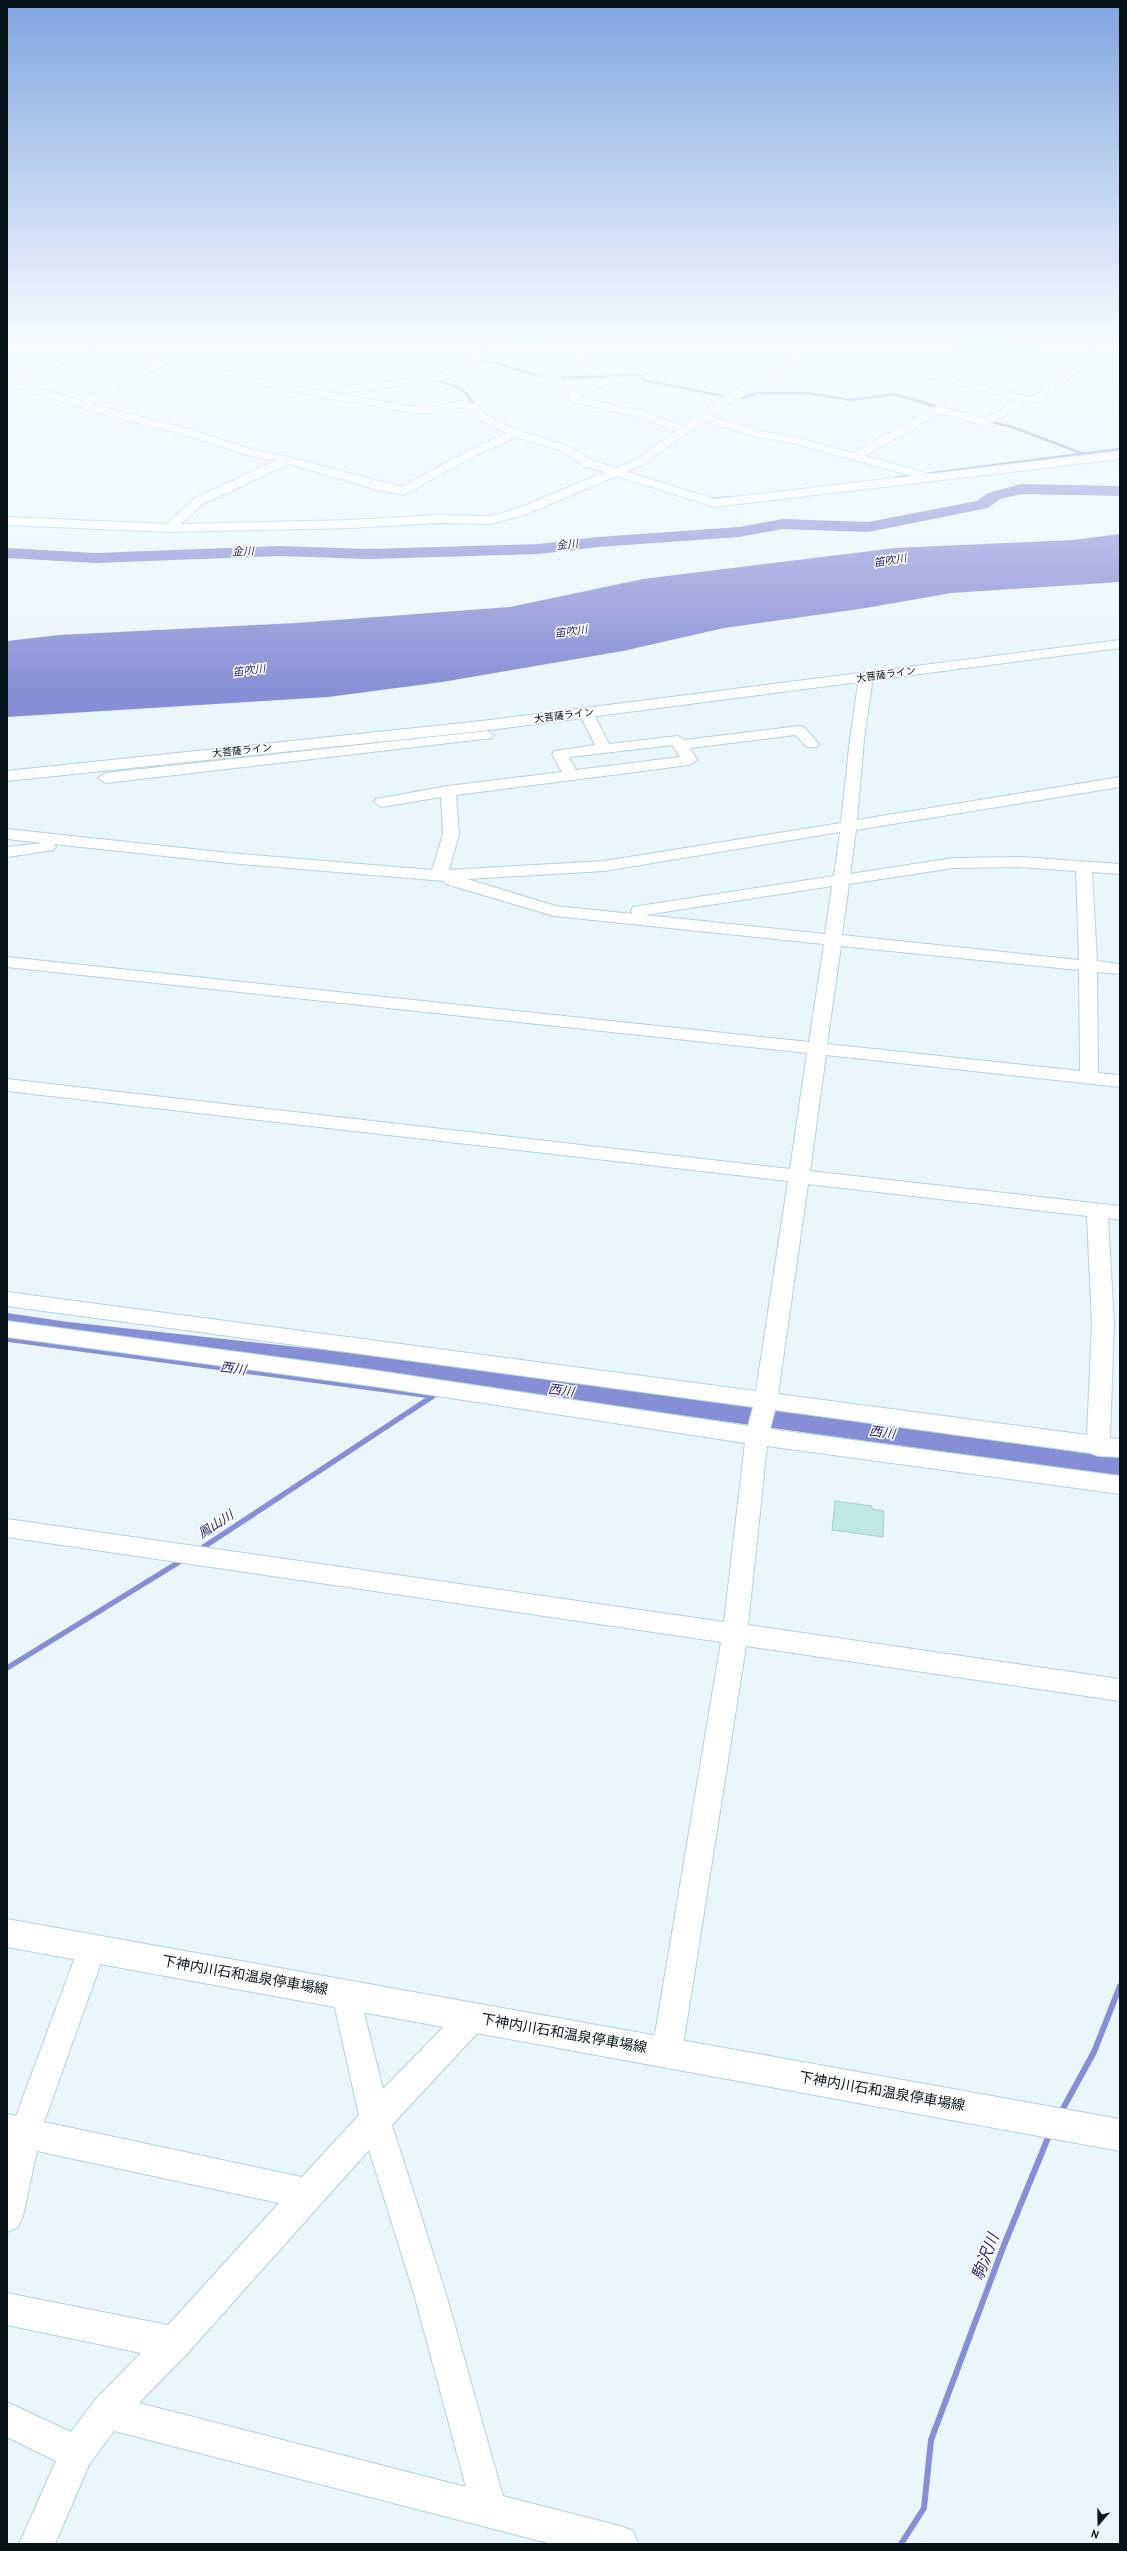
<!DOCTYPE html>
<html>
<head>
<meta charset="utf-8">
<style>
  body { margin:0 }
  #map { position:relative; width:1127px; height:2551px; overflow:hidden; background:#e9f7fd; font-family:"PT Sans",sans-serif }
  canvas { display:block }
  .frame { position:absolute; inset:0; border:8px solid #071419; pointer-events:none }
  .north { position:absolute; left:1079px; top:2503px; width:40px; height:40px; -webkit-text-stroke:3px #fff; paint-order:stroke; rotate:200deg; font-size:11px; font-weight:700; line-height:16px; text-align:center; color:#071419 }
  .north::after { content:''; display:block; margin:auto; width:14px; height:18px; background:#071419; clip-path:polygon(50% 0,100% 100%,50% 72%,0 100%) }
</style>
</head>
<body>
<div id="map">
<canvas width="1127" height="2551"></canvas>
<div class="frame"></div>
<div class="north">N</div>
</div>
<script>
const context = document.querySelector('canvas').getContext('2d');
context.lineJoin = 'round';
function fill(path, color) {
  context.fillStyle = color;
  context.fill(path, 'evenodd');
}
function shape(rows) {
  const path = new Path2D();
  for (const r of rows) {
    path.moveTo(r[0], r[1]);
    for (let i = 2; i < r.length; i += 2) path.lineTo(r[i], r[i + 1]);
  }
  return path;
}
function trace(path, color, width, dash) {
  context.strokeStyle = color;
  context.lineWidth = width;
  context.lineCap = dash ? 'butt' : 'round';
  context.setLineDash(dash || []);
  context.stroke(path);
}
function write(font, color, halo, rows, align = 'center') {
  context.font = font + ' "PT Sans","Noto Sans JP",sans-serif';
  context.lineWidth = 3;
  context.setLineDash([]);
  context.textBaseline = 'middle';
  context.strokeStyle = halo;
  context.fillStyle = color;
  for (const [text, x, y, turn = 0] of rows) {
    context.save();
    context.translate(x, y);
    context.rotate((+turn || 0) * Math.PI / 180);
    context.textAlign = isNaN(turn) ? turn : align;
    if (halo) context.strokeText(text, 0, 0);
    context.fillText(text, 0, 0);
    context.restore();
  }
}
const water = shape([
  [1120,534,1120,582,951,593,866,608,724,628,623,651,442,682,328,697,7,717,7,641,59,635,296,623,510,607,643,579,895,548,1073,540],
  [7,1313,68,1322,398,1358,1120,1458,1120,1476,389,1375,7,1326]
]);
const streamFar2 = shape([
  [480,359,547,378],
  [433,379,457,387,466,393,477,408],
  [556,381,564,378,638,375,642,376,643,380,728,397],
  [735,397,744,398,757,393,806,393,851,400,895,394,944,409],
  [988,421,1012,427,1084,454],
  [894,478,1120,449],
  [709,499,734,497]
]);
const streamFar1 = shape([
  [7,1339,433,1396],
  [199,1550,433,1396],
  [7,1668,184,1559]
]);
const stream = shape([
  [1060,2114,1094,2052,1120,1986],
  [901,2544,924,2508,931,2440,1004,2245,1050,2133]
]);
const river = shape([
  [1021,484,1120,486,1120,496,1021,494,1000,499,988,508,868,532,783,529,739,537,598,547,539,554,369,559,279,556,96,563,7,558,7,548,96,553,279,546,369,549,539,544,598,537,739,527,783,519,868,522,977,501,988,493,1021,484]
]);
const building = shape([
  [971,338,1048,353,1033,364,956,349,971,338],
  [835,1501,872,1506,872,1509,884,1511,883,1537,832,1530,835,1501]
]);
const minor = shape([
  [81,337,94,337,112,345,132,337,146,337,124,347,283,384,415,407,432,407,461,401,472,403,476,404,486,415,520,431,570,447,592,460,616,468,636,460,675,431,639,417,573,402,565,388,541,376,580,354,527,339,485,357,444,380,343,393,338,390,343,387,437,375,473,355,407,339,406,337,424,337,481,351,515,337,541,337,593,351,593,355,555,376,573,384,577,389,613,376,618,379,581,395,582,398,646,412,683,426,722,398,820,337,832,337,829,340,908,361,932,372,1026,396,1035,396,1107,337,1118,337,1042,401,1028,402,986,426,940,413,865,456,930,474,1120,451,1120,459,714,507,617,476,527,514,491,524,438,523,351,528,169,532,7,525,7,517,166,524,195,498,275,461,247,455,179,433,116,418,7,385,7,379,99,347,81,337],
  [822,345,900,365,924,376,1017,400,985,419,943,407,935,407,853,453,794,437,759,431,711,416,822,345],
  [109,350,155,361,81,401,21,383,53,368,109,350],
  [166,364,283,390,415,413,432,413,461,407,468,409,478,419,507,433,466,452,402,487,292,458,254,450,186,428,92,404,166,364],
  [704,421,753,436,793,443,912,476,715,499,627,472,644,464,704,421],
  [517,437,562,451,584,466,605,472,519,508,491,516,438,515,351,520,181,524,203,504,289,464,378,490,404,495,474,456,517,437],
  [866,673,873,677,864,739,857,820,1120,777,1120,787,856,830,850,874,953,858,1020,857,1120,864,1120,874,1092,872,1097,961,1120,964,1120,974,1097,972,1098,1073,1120,1075,1120,1087,826,1055,810,1171,1120,1206,1120,1220,1108,1218,1114,1323,1110,1438,1120,1439,1120,1457,1098,1456,1090,1453,775,1410,770,1429,1120,1476,1120,1494,767,1446,748,1625,1120,1679,1120,1701,746,1646,682,2052,678,2062,667,2067,656,2062,652,2052,721,1642,7,1537,7,1519,724,1622,745,1443,372,1386,7,1337,7,1321,372,1370,748,1426,753,1407,7,1306,7,1292,756,1391,788,1181,7,1091,7,1079,790,1169,807,1053,7,967,7,957,809,1042,824,944,554,916,446,884,444,881,229,863,54,844,56,847,54,850,7,857,7,847,43,843,7,839,7,829,229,853,432,870,443,834,441,797,382,807,374,802,376,799,448,786,562,772,552,754,555,751,595,745,579,713,586,709,593,713,609,744,678,736,685,740,799,726,804,727,819,744,817,747,807,747,795,735,690,748,697,760,689,765,456,795,459,834,449,870,604,861,841,823,850,739,859,677,866,673],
  [673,745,680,757,576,770,569,757,673,745],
  [840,832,834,876,639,906,633,907,631,911,633,914,556,906,467,879,604,871,840,832],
  [1020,867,1076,871,1079,960,842,935,849,884,953,868,1020,867],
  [832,886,825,934,645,915,832,886],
  [841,946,1079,970,1080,1071,827,1044,841,946],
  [808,1184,1087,1216,1092,1323,1087,1435,778,1394,808,1184],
  [487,731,494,735,492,738,106,783,98,778,106,773,487,731],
  [92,1935,102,1939,106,1949,44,2122,302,2177,359,2115,332,1995,337,1985,347,1981,357,1985,383,2089,462,2008,472,2004,482,2008,487,2018,482,2028,392,2125,446,2294,503,2496,620,2526,633,2531,638,2544,552,2544,114,2431,89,2465,55,2544,19,2544,56,2461,7,2437,7,2402,71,2432,95,2400,141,2353,7,2325,7,2293,168,2325,279,2203,37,2151,23,2216,18,2227,7,2232,7,2114,16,2116,78,1949,82,1939,92,1935],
  [369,2150,414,2294,466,2487,139,2403,186,2355,369,2150]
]);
const major = shape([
  [1106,337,1120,337,1120,342,1107,339,1106,337],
  [7,1919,1120,2119,1120,2151,7,1947,7,1919]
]);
const highway = shape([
  [1120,640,1120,648,482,731,7,781,7,771,482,721,1120,640]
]);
const farStreetnames = [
  ["大菩薩ライン",886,675,-8],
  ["大菩薩ライン",564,716,-7],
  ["大菩薩ライン",242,751,-6]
];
const farWaternames = [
  ["金川",567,545,-7],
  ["金川",243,552,-2],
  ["笛吹川",890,561,-9],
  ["笛吹川",571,632,-7],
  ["笛吹川",249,671,-7]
];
const waterNames = [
  ["西川",233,1369,8],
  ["西川",561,1391,8],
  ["西川",882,1433,8],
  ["鳳山川",216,1525,-33]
];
const nearStreetnames = [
  ["下神内川石和温泉停車場線",245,1976,10],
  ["下神内川石和温泉停車場線",564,2034,10],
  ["下神内川石和温泉停車場線",882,2092,10]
];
const nearWaternames = [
  ["駒沢川",986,2257,-69]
];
fill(water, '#868ed5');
trace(streamFar2, '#868ed5', 2.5);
trace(streamFar1, '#868ed5', 5.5);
trace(stream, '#868ed5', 6);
fill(river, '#868ed5');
fill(building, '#bfe7e5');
trace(building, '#a7cfcd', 1);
trace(minor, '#b0d4e0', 2);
trace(major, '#b0d4e0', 2);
trace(highway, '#b0d4e0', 2);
fill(minor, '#fff');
fill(major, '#fff');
fill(highway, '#fff');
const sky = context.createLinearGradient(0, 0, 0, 694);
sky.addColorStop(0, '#81a5e0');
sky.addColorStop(0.49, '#f5fbfe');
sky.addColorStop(1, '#f5fbfe00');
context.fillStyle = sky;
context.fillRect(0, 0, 1127, 694);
write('10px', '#071419', '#fff', farStreetnames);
write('italic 11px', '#251f70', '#fff', farWaternames);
write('italic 13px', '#251f70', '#fff', waterNames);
write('14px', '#071419', '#fff', nearStreetnames);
write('italic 16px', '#251f70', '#fff', nearWaternames);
</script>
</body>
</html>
